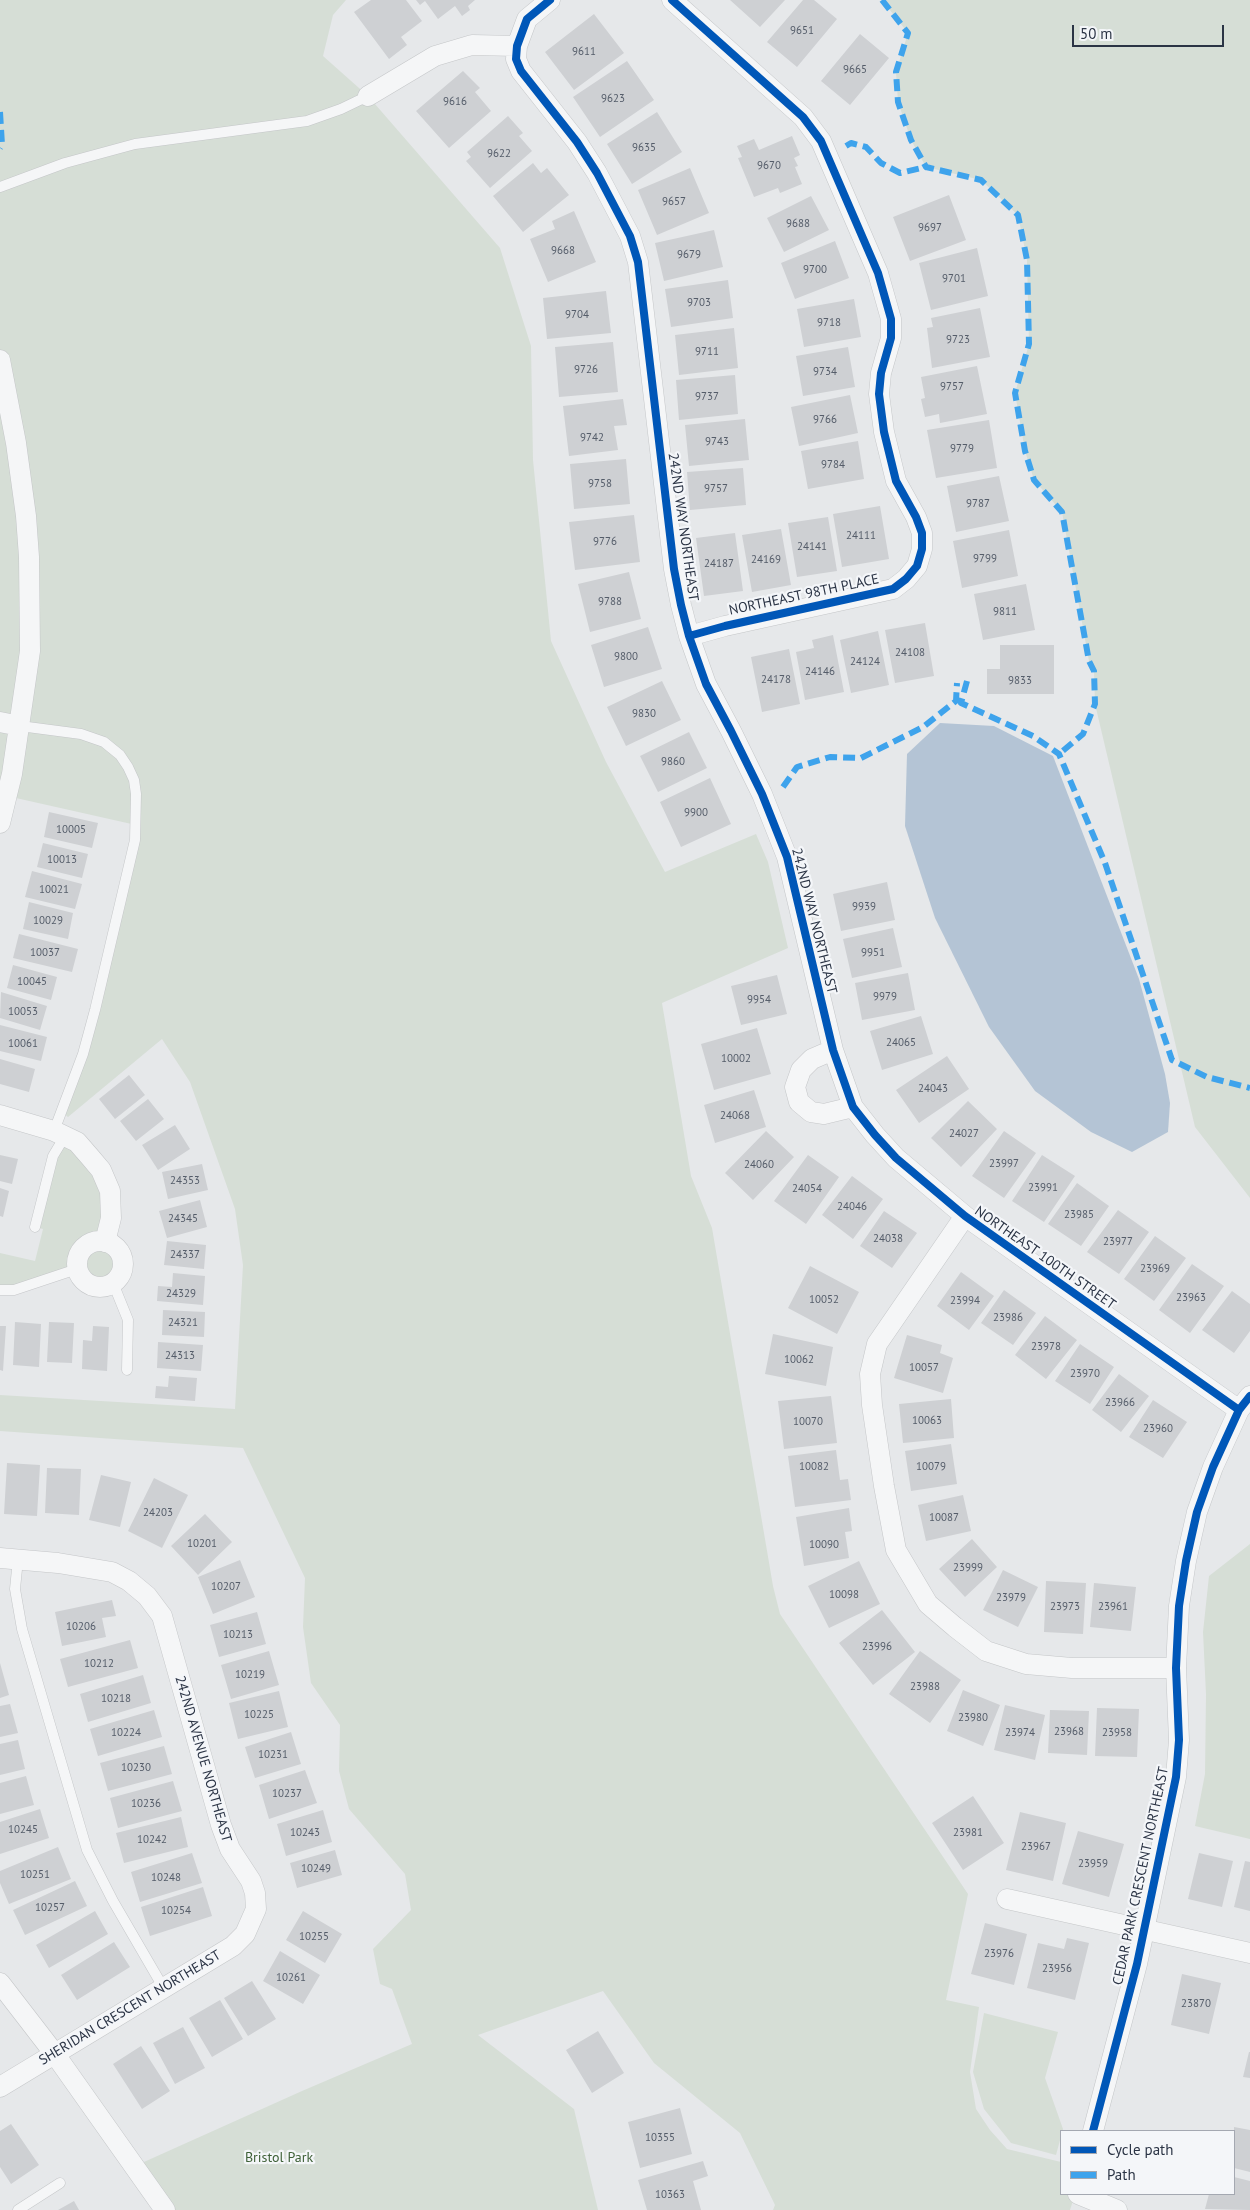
<!DOCTYPE html>
<html>
<head>
<meta charset="utf-8">
<style>
  body { margin:0 }
  #map { position:relative; width:1250px; height:2210px; overflow:hidden; background:#e6e8ea; font-family:"PT Sans",sans-serif }
  canvas { display:block }
  .legend { position:absolute; left:1060px; top:2130px; width:175px; height:65px; box-sizing:border-box; background:#f4f6f9; border:1px solid #a4a8b1; margin:0; padding:6px 9px; list-style:none; font-size:15px; color:#2b3445 }
  .legend li { display:flex; align-items:center; gap:10px; height:25px }
  .legend b { width:25px; border:1px solid #a4a8b1 }
  .scale { position:absolute; left:1072px; top:25px; width:152px; height:22px; box-sizing:border-box; border:2px solid #2b3445; border-top:0; padding-left:6px; font-size:15px; line-height:18px; white-space:nowrap; color:#2b3445; -webkit-text-stroke:4px #f4f6f9; paint-order:stroke }
</style>
</head>
<body>
<div id="map">
<canvas width="1250" height="2210"></canvas>
<ul class="legend">
<li><b style="height:6px;background:#0057b8"></b>Cycle path</li>
<li><b style="height:6px;background:#3ea3ec"></b>Path</li>
</ul>
<div class="scale">50 m</div>
</div>
<script>
const context = document.querySelector('canvas').getContext('2d');
context.lineJoin = 'round';
function fill(path, color) {
  context.fillStyle = color;
  context.fill(path, 'evenodd');
}
function shape(rows) {
  const path = new Path2D();
  for (const r of rows) {
    if (r.length === 3) {
      path.moveTo(r[0] + r[2], r[1]);
      path.arc(r[0], r[1], r[2], 0, 2 * Math.PI);
      continue;
    }
    path.moveTo(r[0], r[1]);
    for (let i = 2; i < r.length; i += 2) path.lineTo(r[i], r[i + 1]);
  }
  return path;
}
function trace(path, color, width, dash) {
  context.strokeStyle = color;
  context.lineWidth = width;
  context.lineCap = dash ? 'butt' : 'round';
  context.setLineDash(dash || []);
  context.stroke(path);
}
function write(font, color, halo, rows, align = 'center') {
  context.font = font + ' "PT Sans",sans-serif';
  context.lineWidth = 4.5;
  context.setLineDash([]);
  context.textBaseline = 'middle';
  context.strokeStyle = halo;
  context.fillStyle = color;
  for (const [text, x, y, turn = 0] of rows) {
    context.save();
    context.translate(x, y);
    context.rotate((+turn || 0) * Math.PI / 180);
    context.textAlign = isNaN(turn) ? turn : align;
    if (halo) context.strokeText(text, 0, 0);
    context.fillText(text, 0, 0);
    context.restore();
  }
}
const green = shape([
  [0,0,346,0,333,15,323,56,368,96,500,248,531,346,533,460,551,641,606,762,665,872,756,834,768,862,788,948,662,1003,691,1176,712,1228,773,1586,780,1614,968,1894,946,2000,979,2007,970,2072,976,2109,990,2130,1007,2149,1061,2162,1061,2194,1075,2194,1070,2210,773,2210,775,2205,740,2133,654,2063,603,1991,478,2035,574,2109,598,2210,165,2210,135,2166,302,2091,412,2044,392,1989,380,1984,373,1949,411,1910,405,1874,349,1809,339,1771,340,1725,311,1683,303,1627,305,1578,243,1448,0,1431,0,1395,235,1409,243,1265,235,1209,190,1082,162,1039,68,1117,62,1112,83,1054,136,825,7,796,0,823],
  [882,0,1250,0,1250,1198,1195,1127,1095,704,1094,671,1089,661,1062,512,1034,480,1025,451,1015,393,1029,344,1027,260,1018,215,981,180,926,167,911,140,898,102,896,72,908,33],
  [65,1136,101,1170,114,1245,122,1257,122,1271,113,1283,106,1286,99,1287,85,1282,77,1270,0,1290,0,1253,35,1261,43,1229,35,1227],
  [1250,1544,1250,1839,1195,1826,1205,1774,1206,1694,1203,1632,1209,1576],
  [984,2013,1058,2032,1045,2078,1063,2129,1056,2155,1011,2143,984,2109,973,2072]
]);
const water = shape([
  [940,723,994,726,1053,756,1139,979,1165,1074,1170,1103,1168,1132,1132,1152,1091,1132,1035,1091,989,1027,935,918,905,826,907,754]
]);
const building = shape([
  [371,0,406,0,422,21,401,37,407,45,389,59,354,12],
  [416,0,475,0,468,6,470,10,462,16,455,6,438,19,425,1,420,5],
  [730,0,785,0,760,27],
  [803,0,814,0,837,19,797,67,767,42],
  [594,14,624,53,574,90,545,52],
  [860,34,889,58,850,105,821,81],
  [627,61,654,100,600,137,573,97],
  [463,71,480,88,475,92,491,111,449,148,416,111],
  [657,112,682,152,632,184,607,144],
  [508,116,523,133,519,136,532,151,490,188,466,161,471,157,467,152],
  [792,136,800,155,794,158,798,166,795,167,802,184,780,193,778,188,754,197,738,158,742,157,737,146,754,139,759,150],
  [533,163,541,173,547,168,569,195,523,232,493,196],
  [690,168,709,213,657,235,638,190],
  [949,195,966,240,910,261,893,217],
  [811,196,829,230,784,252,767,218],
  [574,211,596,262,548,282,530,239,555,229,552,221],
  [714,230,723,267,664,281,655,243],
  [835,241,849,278,795,299,781,263],
  [977,248,988,296,931,310,919,263],
  [728,280,733,318,671,327,665,289],
  [606,291,611,333,547,339,543,298],
  [854,299,861,337,804,347,797,309],
  [980,308,990,357,932,368,927,328,933,327,931,318],
  [734,328,738,368,679,375,675,335],
  [613,342,618,392,559,397,555,347],
  [848,347,855,387,803,396,796,356],
  [977,366,987,414,940,423,939,414,925,417,921,399,925,398,921,377],
  [735,375,738,414,679,420,676,380],
  [850,395,858,433,799,446,791,407],
  [623,399,627,425,614,426,618,450,569,456,563,406],
  [745,419,749,460,689,466,685,425],
  [989,420,997,468,936,478,927,430],
  [858,441,864,479,808,489,801,451],
  [626,459,630,504,574,509,570,464],
  [743,468,746,505,690,510,687,472],
  [999,476,1009,521,956,532,947,486],
  [880,506,889,559,842,567,833,514],
  [634,515,640,562,575,570,569,522],
  [828,517,837,571,797,577,788,523],
  [781,529,791,585,752,592,742,535],
  [1009,530,1018,576,962,588,953,541],
  [735,533,743,591,704,596,696,538],
  [629,572,641,619,590,632,578,584],
  [1026,584,1035,630,983,640,974,594],
  [925,623,934,676,895,683,885,630],
  [648,627,662,669,604,687,591,645],
  [878,631,889,685,851,693,840,640],
  [833,635,844,692,805,700,796,652,814,648,812,640],
  [1000,645,1054,645,1054,694,987,694,987,669,1000,669],
  [789,649,800,704,762,712,751,657],
  [662,681,681,720,626,746,607,707],
  [689,732,707,768,658,792,640,756],
  [710,778,731,824,681,847,660,802],
  [49,812,98,823,92,848,44,837],
  [43,843,88,854,82,878,37,867],
  [32,871,82,884,75,909,25,897],
  [887,882,895,920,841,931,833,894],
  [29,902,73,913,68,939,23,929],
  [893,928,902,967,852,978,843,939],
  [19,934,78,949,72,972,13,958],
  [13,965,57,977,51,1000,7,988],
  [908,973,915,1010,862,1020,855,983],
  [777,975,787,1014,741,1025,731,986],
  [1,992,47,1006,40,1030,0,1018],
  [921,1016,933,1054,882,1070,870,1031],
  [0,1025,47,1037,41,1061,0,1051],
  [757,1028,771,1074,714,1090,701,1044],
  [947,1056,969,1089,919,1123,896,1090],
  [0,1059,35,1069,29,1092,0,1084],
  [129,1075,145,1095,115,1119,99,1099],
  [754,1090,766,1127,715,1143,704,1105],
  [148,1099,164,1119,136,1141,120,1121],
  [968,1101,997,1129,961,1167,931,1138],
  [175,1125,190,1149,158,1170,142,1145],
  [766,1131,794,1157,753,1200,725,1173],
  [1004,1131,1036,1153,1004,1198,972,1176],
  [0,1155,18,1159,12,1184,0,1181],
  [808,1155,839,1177,806,1224,774,1201],
  [1042,1155,1075,1176,1044,1222,1012,1201],
  [202,1164,208,1190,168,1199,162,1172],
  [852,1176,883,1199,853,1239,822,1215],
  [1077,1183,1109,1206,1081,1246,1048,1224],
  [0,1188,9,1191,3,1217,0,1216],
  [200,1200,207,1227,167,1238,159,1211],
  [1118,1210,1149,1232,1119,1274,1087,1252],
  [884,1211,917,1233,892,1268,860,1246],
  [1155,1236,1186,1258,1154,1301,1124,1279],
  [167,1241,206,1245,204,1269,164,1265],
  [1192,1264,1224,1286,1190,1333,1159,1310],
  [810,1266,859,1292,837,1334,788,1308],
  [961,1272,994,1296,969,1330,937,1306],
  [173,1273,205,1276,203,1305,157,1301,158,1286,172,1287],
  [1004,1290,1036,1313,1013,1345,981,1323],
  [1232,1291,1250,1304,1250,1331,1234,1353,1202,1330],
  [163,1310,205,1312,204,1337,162,1335],
  [1045,1316,1077,1340,1046,1379,1015,1355],
  [15,1322,41,1324,39,1367,13,1365],
  [49,1322,74,1323,72,1363,47,1362],
  [0,1326,6,1326,3,1371,0,1370],
  [93,1326,109,1327,107,1371,82,1369,83,1340,92,1341],
  [773,1334,833,1347,826,1386,765,1374],
  [907,1335,942,1345,940,1353,953,1358,943,1393,894,1378],
  [158,1342,203,1345,201,1371,157,1368],
  [1080,1344,1114,1367,1090,1404,1055,1381],
  [1119,1374,1149,1396,1121,1432,1092,1410],
  [169,1376,197,1378,195,1401,155,1398,156,1386,168,1387],
  [831,1396,837,1443,784,1449,778,1401],
  [951,1399,954,1438,903,1443,899,1404],
  [1153,1400,1187,1422,1163,1458,1129,1437],
  [951,1444,957,1484,911,1491,905,1451],
  [836,1450,840,1480,848,1479,851,1500,795,1507,788,1456],
  [7,1463,40,1465,37,1516,4,1514],
  [47,1468,81,1469,79,1515,45,1513],
  [101,1475,131,1482,120,1527,89,1520],
  [154,1478,188,1495,162,1548,128,1531],
  [963,1495,971,1531,926,1541,918,1505],
  [849,1508,852,1531,845,1532,849,1558,804,1566,796,1517],
  [205,1514,232,1542,198,1575,171,1546],
  [972,1539,997,1567,965,1597,939,1569],
  [240,1560,255,1597,213,1614,198,1577],
  [859,1561,880,1604,829,1628,808,1586],
  [1003,1570,1038,1587,1018,1627,983,1610],
  [1046,1581,1086,1583,1083,1634,1044,1632],
  [1094,1583,1136,1587,1131,1631,1090,1627],
  [112,1600,116,1616,102,1618,106,1637,62,1646,55,1612],
  [882,1610,915,1652,873,1685,839,1643],
  [257,1612,266,1644,219,1657,210,1625],
  [130,1640,138,1668,68,1687,60,1659],
  [269,1651,279,1685,231,1699,221,1665],
  [920,1651,961,1680,930,1723,889,1694],
  [0,1663,9,1695,0,1698],
  [143,1675,151,1703,88,1722,80,1694],
  [963,1690,1000,1705,983,1746,947,1731],
  [279,1691,288,1727,238,1739,229,1703],
  [10,1704,18,1733,0,1737,0,1706],
  [1005,1705,1045,1715,1035,1760,994,1750],
  [1097,1708,1139,1709,1137,1757,1095,1756],
  [154,1710,162,1737,98,1756,90,1729],
  [1050,1710,1089,1711,1087,1755,1048,1753],
  [291,1732,301,1764,255,1778,245,1747],
  [18,1740,25,1769,0,1775,0,1744],
  [164,1746,172,1774,108,1791,100,1763],
  [305,1770,317,1803,269,1819,259,1785],
  [26,1776,34,1805,0,1814,0,1783],
  [173,1781,182,1811,118,1828,110,1798],
  [973,1796,1004,1843,963,1870,932,1823],
  [40,1809,49,1838,0,1854,0,1822],
  [323,1810,332,1842,286,1856,277,1824],
  [1020,1812,1066,1823,1053,1881,1006,1870],
  [181,1817,188,1847,124,1863,116,1833],
  [1078,1831,1124,1844,1109,1897,1062,1884],
  [58,1847,71,1879,9,1904,0,1883,0,1871],
  [335,1850,342,1875,297,1888,290,1863],
  [192,1853,202,1883,140,1902,131,1872],
  [1199,1853,1233,1861,1222,1907,1188,1899],
  [1245,1861,1250,1862,1250,1911,1234,1907],
  [75,1881,87,1906,25,1935,13,1910],
  [203,1887,212,1916,150,1936,141,1907],
  [95,1911,108,1934,49,1968,36,1945],
  [303,1911,342,1934,325,1963,286,1940],
  [985,1923,1027,1934,1014,1985,971,1974],
  [1067,1938,1089,1943,1075,2000,1027,1988,1038,1943,1064,1949],
  [114,1942,130,1967,77,2000,61,1975],
  [280,1951,320,1975,303,2004,263,1981],
  [1182,1974,1221,1983,1209,2034,1171,2025],
  [252,1981,276,2019,248,2036,224,1998],
  [220,2000,243,2039,212,2057,189,2018],
  [183,2027,205,2068,175,2084,153,2043],
  [598,2031,624,2073,592,2093,566,2050],
  [141,2046,170,2091,142,2109,113,2064],
  [1249,2052,1250,2052,1250,2078,1243,2077],
  [680,2108,692,2154,640,2168,628,2122],
  [11,2124,39,2165,11,2184,0,2167,0,2131],
  [1234,2127,1250,2130,1250,2172,1234,2168],
  [703,2161,708,2176,693,2181,701,2210,647,2210,638,2180],
  [1234,2177,1250,2181,1250,2210,1205,2209,1209,2194,1234,2194],
  [74,2201,79,2210,58,2210]
]);
const service = shape([
  [0,187,65,163,135,144,307,121,341,109,368,96],
  [20,726,81,734,104,742,120,755,128,767,134,780,136,794,135,840,95,1010,83,1054,54,1131],
  [35,1227,53,1156,65,1136],
  [113,1283,128,1320,127,1370],
  [0,1290,14,1290,77,1269],
  [18,1559,15,1589,22,1629,87,1850,113,1901,163,1987],
  [18,2210,60,2183]
]);
const minor = shape([
  [550,0,527,19,517,46,516,59,521,71,577,142,597,173,630,236,638,262,674,569,681,605,689,636,706,684,731,731,762,794,787,857,833,1050,853,1107,875,1135,896,1158,965,1216,1239,1410],
  [672,0,803,117,821,141,878,273,891,319,891,338,881,373,879,394,884,432,896,481,916,517,922,533,922,549,917,566,906,579,893,589,725,626,689,636],
  [368,96,435,56,472,45,517,46],
  [0,360,16,443,26,516,29,557,30,651,12,774,0,823],
  [0,722,20,726],
  [833,1050,812,1059,801,1070,795,1087,799,1102,811,1112,824,1114,853,1107],
  [0,1115,54,1131,77,1142,90,1157,101,1170,110,1191,111,1218,105,1242],
  [965,1216,877,1344,870,1374,872,1405,884,1486,896,1550,928,1604,955,1627,986,1651,1026,1664,1072,1668,1176,1668],
  [100,1264,23],
  [0,1558,58,1563,112,1572,129,1581,147,1596,162,1616,221,1825,230,1849,251,1881,255,1893,256,1909,245,1934,233,1946,0,2087],
  [1007,1899,1250,1953],
  [0,1983,54,2053,165,2210],
  [1093,2131,1137,1964,1176,1777,1179,1740,1176,1668,1179,1606,1186,1561,1197,1512,1213,1467,1239,1410,1250,1396],
  [1078,2194,1117,2210]
]);
const quiet = shape([
  [882,0,908,33,896,72,898,102,911,140,926,167,981,180,1018,215,1027,260,1029,344,1015,393,1025,451,1034,480,1062,512,1089,661,1094,671,1095,704,1083,734,1059,754],
  [0,112,2,145,0,148],
  [846,146,851,143,866,147,881,163,900,173,926,167],
  [967,681,961,703,1033,736,1059,754,1105,863,1172,1060,1207,1077,1250,1088],
  [783,787,797,767,830,757,861,758,923,727,956,701,957,683]
]);
const cycleway = shape([
  [550,0,527,19,517,46,516,59,521,71,577,142,597,173,630,236,638,262,674,569,681,605,689,636,706,684,731,731,762,794,787,857,833,1050,853,1107,875,1135,896,1158,965,1216,1239,1410],
  [672,0,803,117,821,141,878,273,891,319,891,338,881,373,879,394,884,432,896,481,916,517,922,533,922,549,917,566,906,579,893,589,725,626,689,636],
  [1093,2131,1137,1964,1176,1777,1179,1740,1176,1668,1179,1606,1186,1561,1197,1512,1213,1467,1239,1410,1250,1396]
]);
const numberNames = [
  ["9651",802,31],
  ["9611",584,52],
  ["9665",855,70],
  ["9623",613,99],
  ["9616",455,102],
  ["9635",644,148],
  ["9622",499,154],
  ["9670",769,166],
  ["9657",674,202],
  ["9688",798,224],
  ["9697",930,228],
  ["9668",563,251],
  ["9679",689,255],
  ["9700",815,270],
  ["9701",954,279],
  ["9703",699,303],
  ["9704",577,315],
  ["9718",829,323],
  ["9723",958,340],
  ["9711",707,352],
  ["9726",586,370],
  ["9734",825,372],
  ["9757",952,387],
  ["9737",707,397],
  ["9766",825,420],
  ["9742",592,438],
  ["9743",717,442],
  ["9779",962,449],
  ["9784",833,465],
  ["9758",600,484],
  ["9757",716,489],
  ["9787",978,504],
  ["24111",861,536],
  ["9776",605,542],
  ["24141",812,547],
  ["9799",985,559],
  ["24169",766,560],
  ["24187",719,564],
  ["9788",610,602],
  ["9811",1005,612],
  ["24108",910,653],
  ["9800",626,657],
  ["24124",865,662],
  ["24146",820,672],
  ["24178",776,680],
  ["9833",1020,681],
  ["9830",644,714],
  ["9860",673,762],
  ["9900",696,813],
  ["10005",71,830],
  ["10013",62,860],
  ["10021",54,890],
  ["9939",864,907],
  ["10029",48,921],
  ["10037",45,953],
  ["9951",873,953],
  ["10045",32,982],
  ["9979",885,997],
  ["9954",759,1000],
  ["10053",23,1012],
  ["24065",901,1043],
  ["10061",23,1044],
  ["10002",736,1059],
  ["24043",933,1089],
  ["24068",735,1116],
  ["24027",964,1134],
  ["23997",1004,1164],
  ["24060",759,1165],
  ["24353",185,1181],
  ["23991",1043,1188],
  ["24054",807,1189],
  ["24046",852,1207],
  ["23985",1079,1215],
  ["24345",183,1219],
  ["24038",888,1239],
  ["23977",1118,1242],
  ["24337",185,1255],
  ["23969",1155,1269],
  ["24329",181,1294],
  ["23963",1191,1298],
  ["10052",824,1300],
  ["23994",965,1301],
  ["23986",1008,1318],
  ["24321",183,1323],
  ["23978",1046,1347],
  ["24313",180,1356],
  ["10062",799,1360],
  ["10057",924,1368],
  ["23970",1085,1374],
  ["23966",1120,1403],
  ["10063",927,1421],
  ["10070",808,1422],
  ["23960",1158,1429],
  ["10082",814,1467],
  ["10079",931,1467],
  ["24203",158,1513],
  ["10087",944,1518],
  ["10201",202,1544],
  ["10090",824,1545],
  ["23999",968,1568],
  ["10207",226,1587],
  ["10098",844,1595],
  ["23979",1011,1598],
  ["23973",1065,1607],
  ["23961",1113,1607],
  ["10206",81,1627],
  ["10213",238,1635],
  ["23996",877,1647],
  ["10212",99,1664],
  ["10219",250,1675],
  ["23988",925,1687],
  ["10218",116,1699],
  ["10225",259,1715],
  ["23980",973,1718],
  ["23968",1069,1732],
  ["10224",126,1733],
  ["23974",1020,1733],
  ["23958",1117,1733],
  ["10231",273,1755],
  ["10230",136,1768],
  ["10237",287,1794],
  ["10236",146,1804],
  ["10245",23,1830],
  ["10243",305,1833],
  ["23981",968,1833],
  ["10242",152,1840],
  ["23967",1036,1847],
  ["23959",1093,1864],
  ["10249",316,1869],
  ["10251",35,1875],
  ["10248",166,1878],
  ["10257",50,1908],
  ["10254",176,1911],
  ["10255",314,1937],
  ["23976",999,1954],
  ["23956",1057,1969],
  ["10261",291,1978],
  ["23870",1196,2004],
  ["10355",660,2138],
  ["10363",670,2195]
];
const streetNames = [
  ["242ND WAY NORTHEAST",683,527,82],
  ["NORTHEAST 98TH PLACE",804,595,-12],
  ["242ND WAY NORTHEAST",814,921,76],
  ["NORTHEAST 100TH STREET",1045,1258,35],
  ["242ND AVENUE NORTHEAST",203,1759,74],
  ["CEDAR PARK CRESCENT NORTHEAST",1141,1876,-78],
  ["SHERIDAN CRESCENT NORTHEAST",130,2008,-31]
];
const parkNames = [
  ["Bristol Park",279,2158]
];
fill(green, '#d6ded6');
fill(water, '#b4c4d5');
fill(building, '#ced0d3');
trace(service, '#c4c6c8', 11);
trace(minor, '#c4c6c8', 21);
trace(service, '#f5f6f7', 10);
trace(minor, '#f5f6f7', 20);
trace(quiet, '#3ea3ec', 6, [12, 6]);
trace(cycleway, '#0057b8', 8);
write('11px', '#545c69', null, numberNames);
write('14px', '#2b3445', '#f4f6f9', streetNames);
write('14px', '#3f6138', '#f4f6f9', parkNames);
</script>
</body>
</html>
